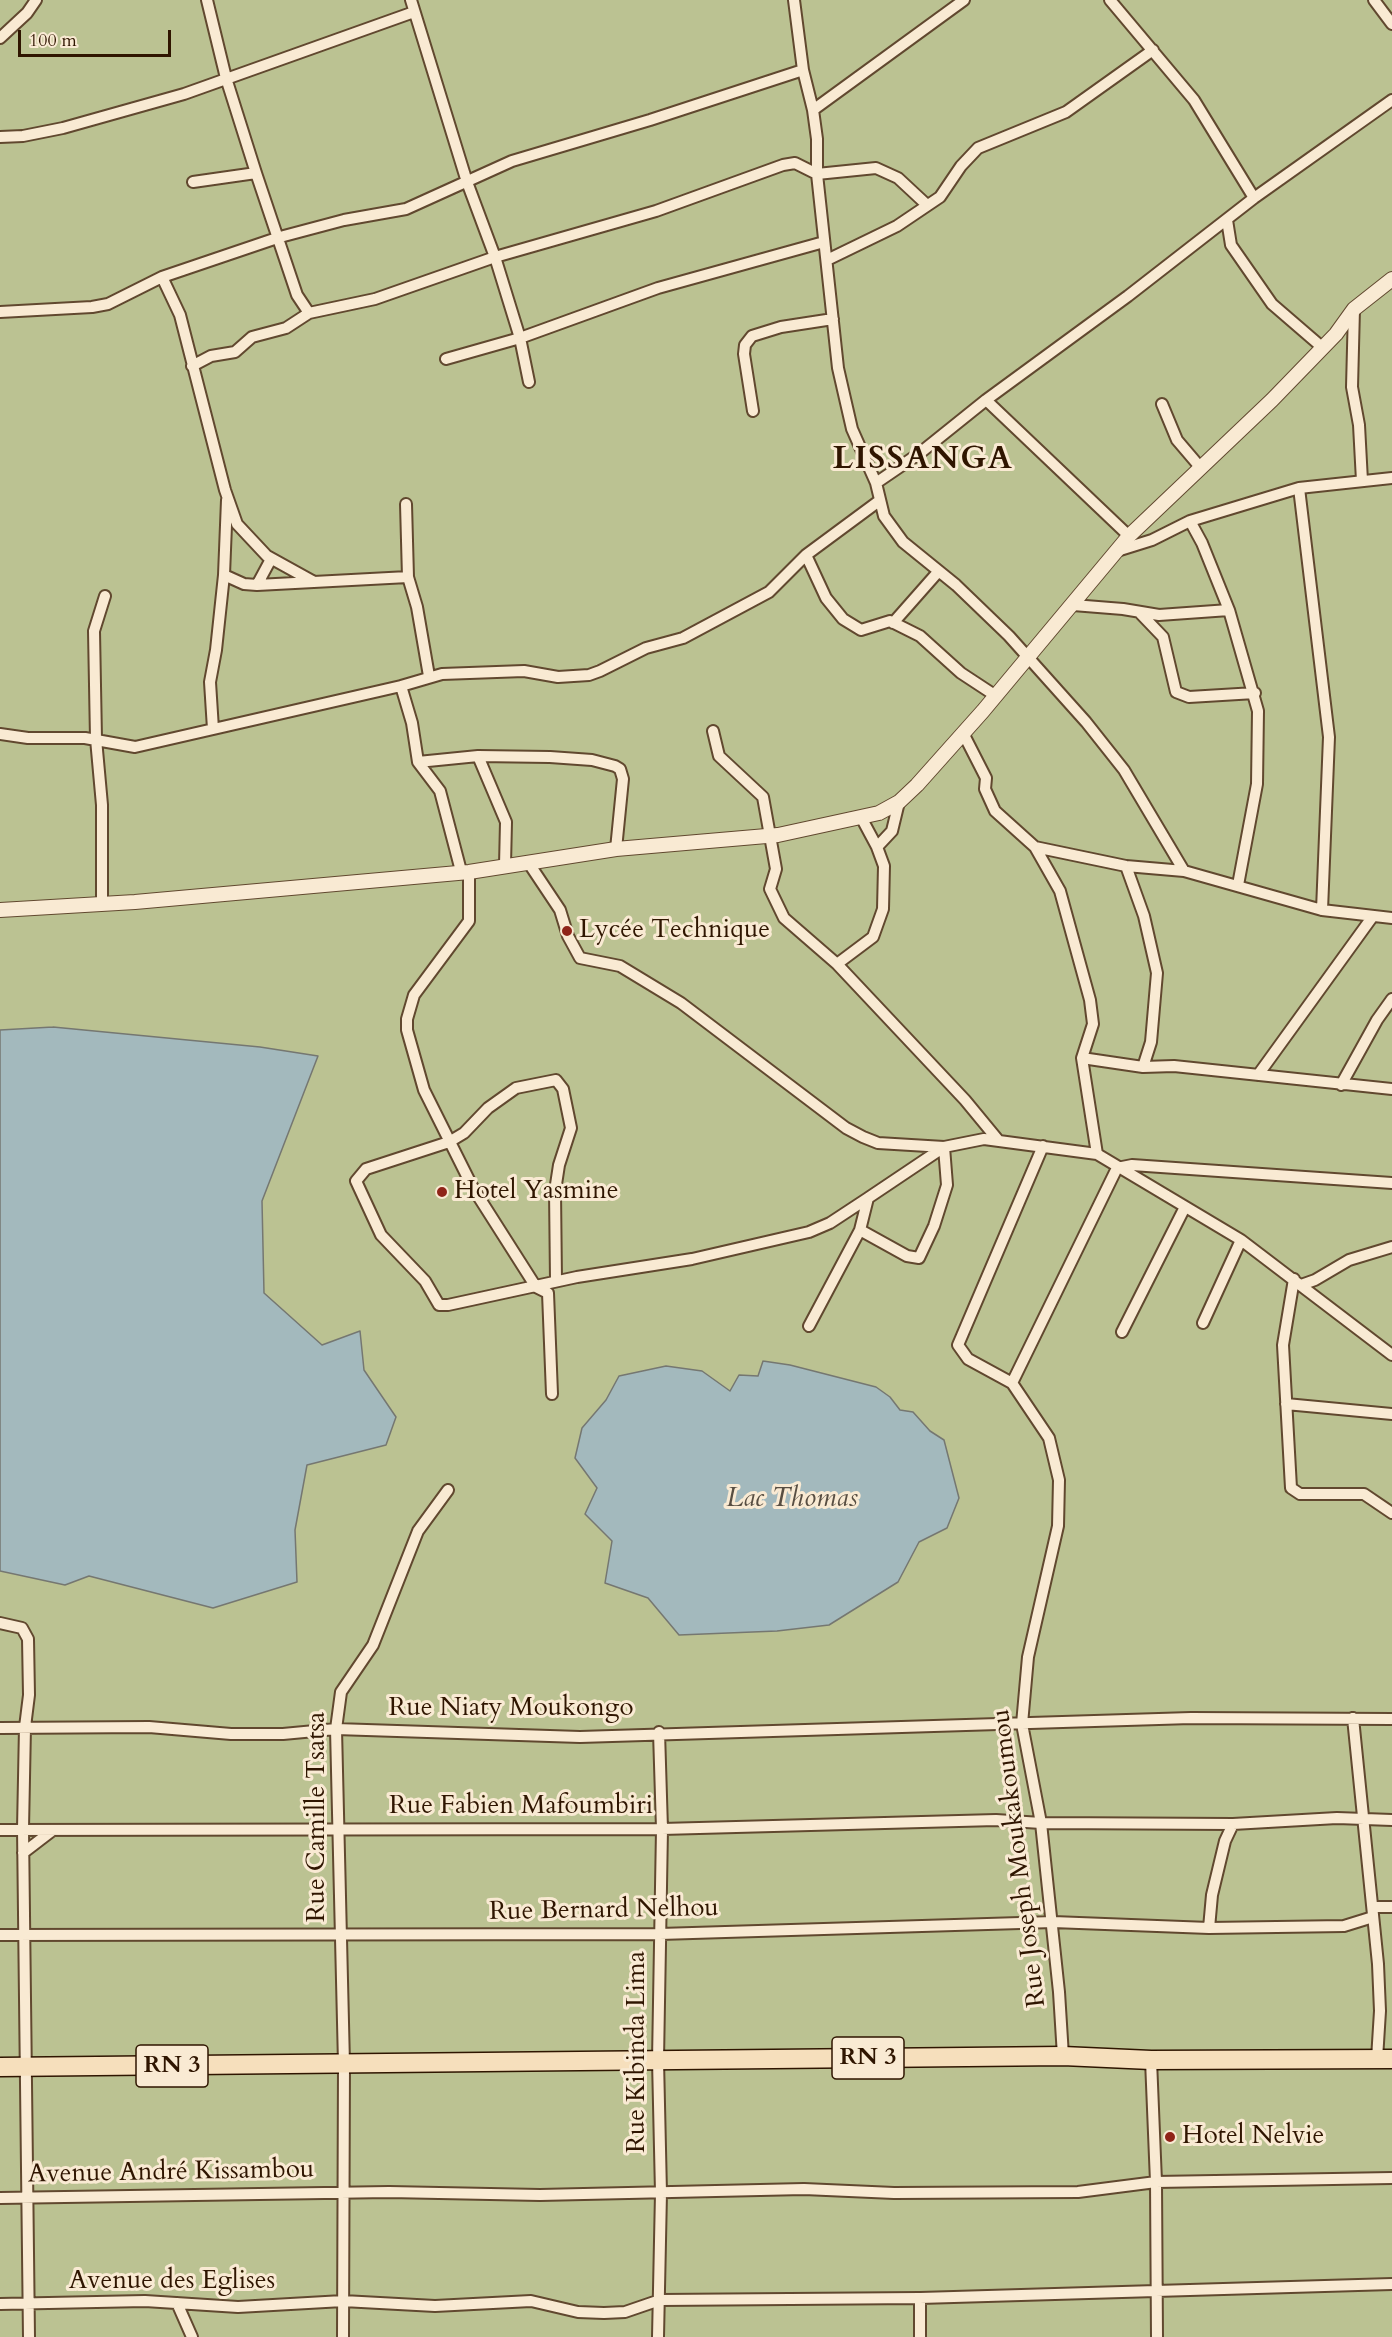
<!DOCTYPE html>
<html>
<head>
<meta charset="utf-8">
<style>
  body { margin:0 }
  #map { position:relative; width:1392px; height:2337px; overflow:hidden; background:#f6dfbc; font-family:Cardo,serif }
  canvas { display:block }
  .scale { position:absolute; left:18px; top:30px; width:153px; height:27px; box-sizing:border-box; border:3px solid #2f1500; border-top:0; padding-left:8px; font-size:18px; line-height:21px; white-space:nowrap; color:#2f1500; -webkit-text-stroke:4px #f9ead3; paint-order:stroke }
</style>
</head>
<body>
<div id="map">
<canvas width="1392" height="2337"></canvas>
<div class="scale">100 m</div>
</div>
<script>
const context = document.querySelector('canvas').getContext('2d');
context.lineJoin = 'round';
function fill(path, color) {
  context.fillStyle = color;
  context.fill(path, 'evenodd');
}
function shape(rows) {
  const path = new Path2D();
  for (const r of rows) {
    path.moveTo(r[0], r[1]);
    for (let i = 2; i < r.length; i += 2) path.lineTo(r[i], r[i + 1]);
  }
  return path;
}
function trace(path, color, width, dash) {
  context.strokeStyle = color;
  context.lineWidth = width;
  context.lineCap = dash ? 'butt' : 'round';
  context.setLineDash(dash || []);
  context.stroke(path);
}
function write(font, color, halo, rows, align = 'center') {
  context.font = font + ' Cardo,serif';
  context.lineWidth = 6;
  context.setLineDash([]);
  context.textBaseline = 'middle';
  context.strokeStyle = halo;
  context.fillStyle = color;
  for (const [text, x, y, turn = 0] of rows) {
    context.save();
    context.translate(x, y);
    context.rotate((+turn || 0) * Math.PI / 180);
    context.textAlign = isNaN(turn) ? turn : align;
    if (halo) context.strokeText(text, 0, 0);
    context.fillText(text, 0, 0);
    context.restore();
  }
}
const green = shape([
  [0,0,1392,0,1392,2337,0,2337]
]);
const water = shape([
  [53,1027,260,1047,318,1056,262,1201,264,1293,322,1345,360,1331,364,1370,396,1417,386,1445,307,1465,295,1530,297,1582,213,1608,89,1576,65,1585,0,1571,0,1030,53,1027],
  [763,1361,790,1365,876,1387,890,1397,900,1410,913,1412,930,1431,944,1440,959,1498,947,1528,919,1542,898,1582,829,1625,777,1631,679,1635,648,1598,605,1583,612,1541,585,1514,597,1488,575,1458,582,1428,606,1400,619,1376,666,1366,702,1371,730,1391,739,1375,758,1376,763,1361]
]);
const minor = shape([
  [207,0,226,78,256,173,297,295,309,313],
  [411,0,467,182,495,257,520,338,529,382],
  [794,0,803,70,813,110,817,139,817,174,838,368,852,429,876,483,884,516,903,542,956,585,1009,636,1086,722,1124,770,1184,871],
  [1110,0,1194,100,1254,198],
  [1374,0,1392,24],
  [0,38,27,13,36,0],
  [813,110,964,0],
  [0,137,23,136,63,128,184,94,414,12],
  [193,182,256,173],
  [1227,220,1231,245,1272,304,1323,348],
  [827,260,897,226,940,197,961,166,978,148,1066,112,1153,50],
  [162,277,180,315,225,490,237,524,267,556,314,582],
  [1354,309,1352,387,1359,425,1362,481],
  [0,312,92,307,108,304,162,277,280,237,344,220,406,209,512,161,650,120,803,70],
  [446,359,520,338,658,288,824,242],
  [192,366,211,356,235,352,252,337,286,328,309,313,375,299,495,257,656,211,783,165,795,163,817,174,876,168,898,178,927,205],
  [986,400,1129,536],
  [1162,404,1177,440,1200,467],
  [753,411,744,354,745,345,752,336,781,327,833,319],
  [876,483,920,453,986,400,1128,296,1254,198,1392,100],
  [1299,488,1329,737,1322,910],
  [406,504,408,577,417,607,429,676],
  [1190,521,1202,543,1229,610,1258,711,1257,784,1238,885],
  [1120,550,1152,540,1190,521,1299,488,1392,478],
  [806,555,826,598,843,619,861,630,890,621,920,636,961,673,996,696],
  [224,575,244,584,257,585,408,577],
  [257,585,271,559],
  [1073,605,1123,609,1159,615,1229,610],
  [1140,613,1163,637,1176,692,1189,697,1255,693],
  [893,623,938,572],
  [401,686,442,674,524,671,558,677,589,675,600,671,646,648,683,638,769,592,806,555,879,501],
  [213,729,210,682,216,650,224,575,227,500],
  [713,731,719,756,763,797,776,869,770,889,784,918,837,964,965,1100,998,1140],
  [963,733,986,778,985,789,995,811,1035,847,1060,891,1090,1000,1093,1024,1082,1058,1097,1154,1241,1240,1392,1355],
  [0,734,28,738,85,738,135,747,401,686,412,723,418,762,440,791,461,871],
  [478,756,506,822,505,865],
  [418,762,478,756,550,757,592,760,615,766,620,769,623,779,616,849],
  [877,847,892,831,899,802],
  [1035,847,1126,866,1184,871,1322,910,1392,918],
  [528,862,560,910,568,936,580,958,620,966,681,1003,846,1128,863,1137,878,1143,944,1147],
  [1126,866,1144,916,1157,973,1151,1042,1143,1067],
  [469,872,469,921,414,995,407,1019,407,1030,424,1090,473,1188,536,1287,548,1293,552,1394],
  [102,904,102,805,96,739,94,631,105,596],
  [837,964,873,937,883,909,884,866,877,847,862,819],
  [1082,1058,1143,1067,1174,1066,1392,1089],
  [1258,1075,1373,916],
  [1341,1085,1377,1020,1392,999],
  [1043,1146,958,1345,968,1359,1012,1383,1049,1438,1059,1480,1058,1526,1028,1657,1022,1724,1041,1823,1059,1992,1063,2056],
  [860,1230,907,1256,919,1258,934,1226,947,1185,944,1147,984,1139,1097,1154],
  [1294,1279,1283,1345,1291,1488,1300,1494,1364,1494,1392,1513],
  [556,1281,555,1191,559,1165,571,1128,563,1089,556,1080,516,1088,488,1108,464,1133,449,1142,366,1169,356,1181,381,1235,425,1281,439,1305,448,1305,577,1277,692,1259,809,1232,830,1223,868,1198],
  [1301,1285,1315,1280,1349,1260,1392,1247],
  [1203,1323,1241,1240],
  [809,1326,860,1230,868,1198,944,1147],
  [1122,1332,1185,1207],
  [1012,1383,1117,1168,1132,1165,1392,1183],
  [1286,1404,1392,1414],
  [0,1623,22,1628,28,1639,29,1695,25,1727,23,1829,29,2337],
  [1353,1718,1378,1964,1380,2011,1377,2059],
  [0,1728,149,1727,231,1734,283,1734,336,1729,580,1737,1191,1718,1392,1719],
  [0,1830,662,1829,996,1820,1041,1823,1233,1824,1337,1818,1392,1820],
  [23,1853,53,1830],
  [1373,1907,1392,1907],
  [1209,1928,1212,1895,1225,1841,1233,1824],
  [0,1935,660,1934,1053,1922,1209,1928,1344,1926,1373,1917],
  [1151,2060,1156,2182,1157,2337],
  [0,2198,389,2192,540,2195,804,2189,894,2193,1078,2192,1156,2182,1392,2178],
  [177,2303,192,2337],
  [0,2304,145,2301,238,2307,343,2301,435,2306,531,2301,578,2312,604,2313,625,2312,660,2300,920,2298,1392,2284],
  [343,2337,344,2064,336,1729,341,1692,373,1645,418,1531,448,1490],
  [658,2337,661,2193,658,2060,662,1829,659,1732],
  [920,2337,920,2298]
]);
const tertiary = shape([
  [0,910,135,902,469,872,616,849,778,835,879,813,899,802,917,785,983,711,1129,536,1272,400,1336,334,1354,309,1392,279]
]);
const trunk = shape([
  [0,2067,1063,2056,1151,2060,1392,2059]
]);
const markers = [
  [567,931,6,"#8f2418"],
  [442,1192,6,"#8f2418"],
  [1170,2137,6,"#8f2418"]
];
const shields = [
  [868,2058,72],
  [172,2066,72]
];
const shieldNames = [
  ["RN 3",868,2058],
  ["RN 3",172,2066]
];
const poiNames = [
  ["Lycée Technique",579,931],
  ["Hotel Yasmine",454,1192],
  ["Hotel Nelvie",1182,2137]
];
const streetNames = [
  ["Rue Niaty Moukongo",511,1709],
  ["Rue Fabien Mafoumbiri",521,1807],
  ["Rue Camille Tsatsa",318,1817,-90],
  ["Rue Joseph Moukakoumou",1020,1858,-97],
  ["Rue Bernard Nelhou",604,1911,-1],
  ["Rue Kibinda Lima",638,2052,-90],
  ["Avenue André Kissambou",171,2173,-1],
  ["Avenue des Eglises",172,2282]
];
const waterNames = [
  ["Lac Thomas",792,1500]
];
const districtNames = [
  ["LISSANGA",923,461]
];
fill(green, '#bbc292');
fill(water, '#a3b9bd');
trace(water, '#757771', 1.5);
trace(minor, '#61482f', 14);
trace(tertiary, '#61482f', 16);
trace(trunk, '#2f1500', 21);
trace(minor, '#f9ead3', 10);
trace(tertiary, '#f9ead3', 14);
trace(trunk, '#f6dfbc', 18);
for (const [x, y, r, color] of markers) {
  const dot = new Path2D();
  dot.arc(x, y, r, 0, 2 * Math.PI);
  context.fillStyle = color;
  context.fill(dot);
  trace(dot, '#f9ead3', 2);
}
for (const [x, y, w] of shields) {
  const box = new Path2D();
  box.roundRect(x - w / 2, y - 21, w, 42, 4.5);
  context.fillStyle = '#f9ead3';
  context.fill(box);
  trace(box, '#2f1500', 1.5);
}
write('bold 24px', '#2f1500', null, shieldNames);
write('26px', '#2f1500', '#f9ead3', poiNames, 'left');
write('26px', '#2f1500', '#f9ead3', streetNames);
write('italic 27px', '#584e42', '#f9ead3', waterNames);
context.letterSpacing = '1.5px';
write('bold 32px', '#2f1500', '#f9ead3', districtNames);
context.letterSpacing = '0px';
</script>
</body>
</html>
